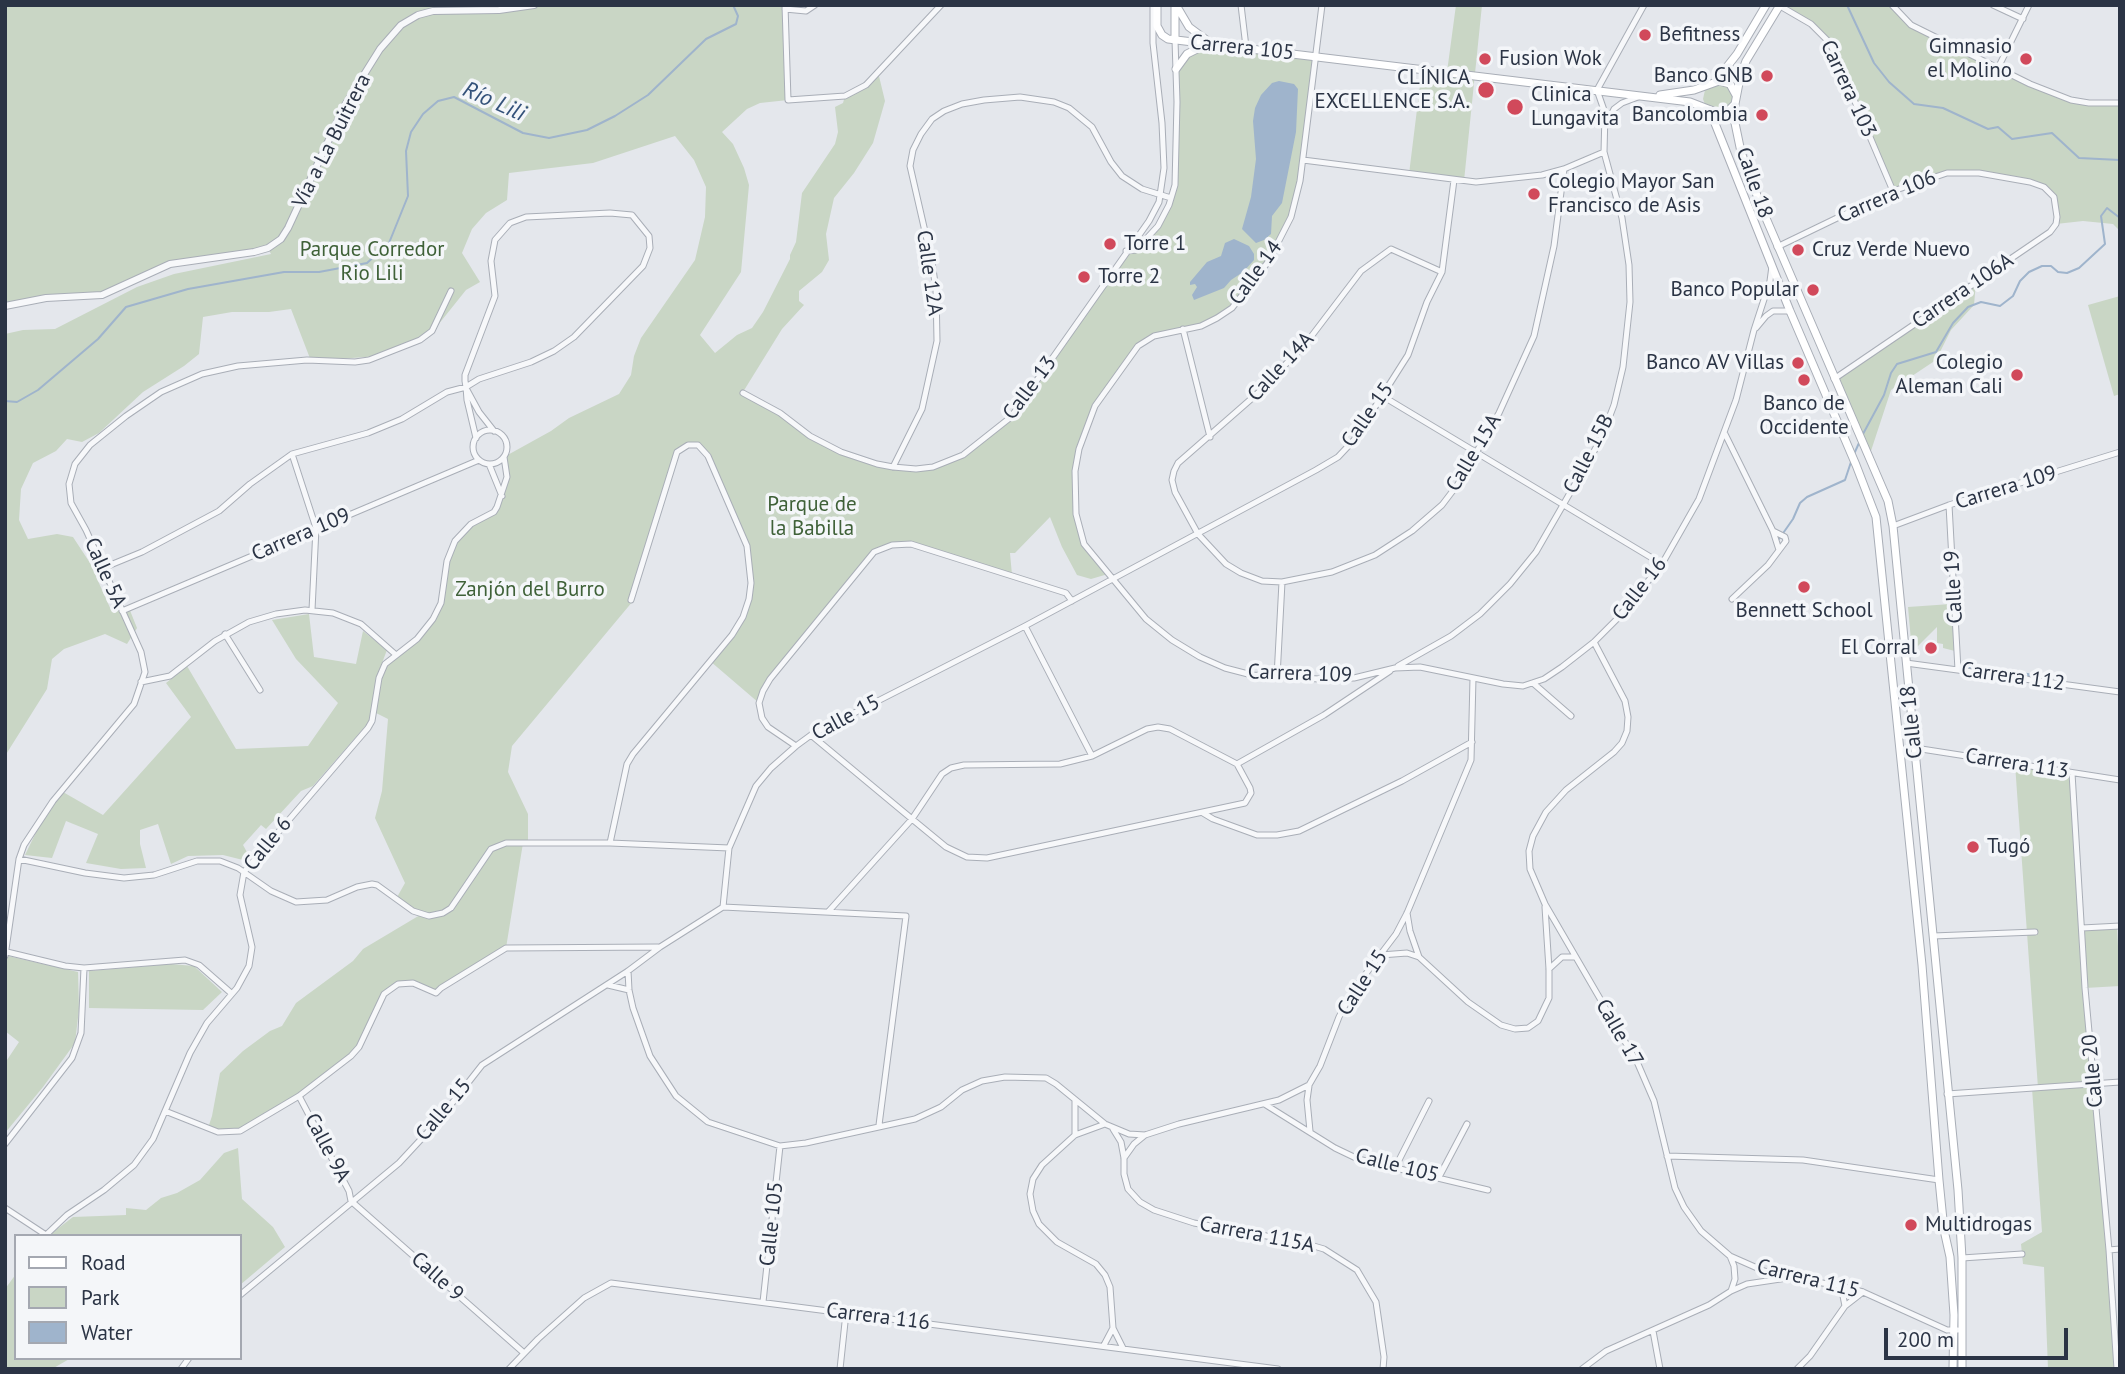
<!DOCTYPE html>
<html>
<head>
<meta charset="utf-8">
<style>
  body { margin:0 }
  #map { position:relative; width:2125px; height:1374px; overflow:hidden; background:#e4e7ec; font-family:"PT Sans",sans-serif }
  canvas { display:block }
  .frame { position:absolute; inset:0; border:7px solid #2b3445; pointer-events:none }
  .legend { position:absolute; left:14px; top:1234px; width:228px; height:126px; box-sizing:border-box; background:#f4f6f9; border:2px solid #a4a8b1; margin:0; padding:9px 12px; list-style:none; font-size:21px; color:#2b3445 }
  .legend li { display:flex; align-items:center; gap:14px; height:35px }
  .legend b { width:35px; border:2px solid #a4a8b1 }
  .scale { position:absolute; left:1884px; top:1328px; width:184px; height:32px; box-sizing:border-box; border:4px solid #2b3445; border-top:0; padding-left:9px; font-size:21px; line-height:24px; white-space:nowrap; color:#2b3445; -webkit-text-stroke:5px #f4f6f9; paint-order:stroke }
</style>
</head>
<body>
<div id="map">
<canvas width="2125" height="1374"></canvas>
<div class="frame"></div>
<ul class="legend">
<li><b style="height:9px;background:#fff"></b>Road</li>
<li><b style="height:19px;background:#c9d6c5"></b>Park</li>
<li><b style="height:19px;background:#9fb4cc"></b>Water</li>
</ul>
<div class="scale">200 m</div>
</div>
<script>
const context = document.querySelector('canvas').getContext('2d');
context.lineJoin = 'round';
function fill(path, color) {
  context.fillStyle = color;
  context.fill(path, 'evenodd');
}
function shape(rows) {
  const path = new Path2D();
  for (const r of rows) {
    if (r.length === 3) {
      path.moveTo(r[0] + r[2], r[1]);
      path.arc(r[0], r[1], r[2], 0, 2 * Math.PI);
      continue;
    }
    path.moveTo(r[0], r[1]);
    for (let i = 2; i < r.length; i += 2) path.lineTo(r[i], r[i + 1]);
  }
  return path;
}
function trace(path, color, width, dash) {
  context.strokeStyle = color;
  context.lineWidth = width;
  context.lineCap = dash ? 'butt' : 'round';
  context.setLineDash(dash || []);
  context.stroke(path);
}
function write(font, color, halo, rows, align = 'center') {
  context.font = font + ' "PT Sans",sans-serif';
  context.lineWidth = 7;
  context.setLineDash([]);
  context.textBaseline = 'middle';
  context.strokeStyle = halo;
  context.fillStyle = color;
  for (const [text, x, y, turn = 0] of rows) {
    context.save();
    context.translate(x, y);
    context.rotate((+turn || 0) * Math.PI / 180);
    context.textAlign = isNaN(turn) ? turn : align;
    if (halo) context.strokeText(text, 0, 0);
    context.fillText(text, 0, 0);
    context.restore();
  }
}
const green = shape([
  [5,5,785,5,788,100,760,103,747,109,722,132,733,144,744,168,749,185,741,272,700,335,715,353,737,335,752,328,763,312,790,259,790,255,796,242,802,193,835,144,838,132,835,107,843,103,845,96,878,72,885,101,873,143,854,173,834,198,826,234,829,260,822,272,799,291,799,301,804,305,782,329,743,392,764,403,810,436,877,464,933,467,963,455,1011,417,1126,251,1136,250,1158,226,1175,185,1176,69,1181,61,1203,45,1317,56,1296,200,1268,262,1232,308,1201,326,1154,336,1138,346,1095,406,1086,425,1075,471,1079,532,1108,574,1091,579,1077,575,1062,547,1050,517,1015,553,1010,553,1012,575,911,544,892,545,874,553,770,679,759,703,710,661,732,635,749,599,747,546,708,456,698,445,687,445,677,452,633,601,512,746,508,772,528,814,528,843,523,843,506,948,436,993,413,983,398,984,384,994,359,1047,299,1096,240,1131,228,1133,208,1128,212,1116,220,1073,243,1051,270,1031,282,1026,296,1003,353,961,363,949,420,915,396,899,405,883,375,818,382,791,388,719,374,712,385,664,417,639,441,603,447,561,462,532,494,512,505,486,504,457,551,431,569,418,619,394,631,375,634,356,641,338,695,260,705,217,706,187,694,160,675,136,593,163,509,173,507,200,486,213,472,229,462,253,480,282,466,290,430,335,379,356,311,361,291,309,269,312,232,312,203,317,199,354,184,366,143,392,99,433,82,442,67,439,56,451,33,463,21,489,19,520,28,539,57,534,73,537,90,563,111,610,129,608,137,628,127,644,105,634,64,649,52,659,47,689,5,756,5,334,23,330,55,329,137,287,174,274,271,254,268,248,181,261,102,295,46,298,5,306],
  [1456,5,1482,5,1464,181,1409,174,1422,69,1447,72],
  [1780,5,1892,5,1911,25,2030,84,2071,100,2120,103,2120,231,2113,224,2083,221,2056,224,2054,197,2044,187,1979,173,1947,173,1893,191,1830,43,1821,32],
  [1723,81,1736,94,1727,112,1706,107,1703,99,1705,90],
  [1976,282,1974,305,1951,330,1936,360,1891,390,1868,460,1834,379],
  [2120,296,2120,394,2114,396,2088,305],
  [1951,604,1955,651,1943,648,1943,644,1937,643,1937,627,1912,652,1908,607],
  [309,614,314,657,356,664,363,631,387,650,377,676,369,722,313,786,301,791,266,829,261,825,243,845,248,854,243,860,223,855,188,856,171,864,158,824,140,830,140,844,146,868,121,869,86,863,98,834,66,821,52,858,25,855,43,818,63,792,103,815,191,717,166,683,187,666,236,749,308,746,338,703,296,659,272,620],
  [2015,764,2072,773,2082,928,2117,926,2120,986,2085,988,2117,1369,2048,1369,2044,1267,2023,1264,2021,1244,2042,1232,2032,1088,2038,1088],
  [8,956,78,972,79,1009,75,1043,43,1087,5,1133,5,1063,19,1042,5,1031,5,966],
  [171,964,194,966,222,992,203,1010,89,1008,89,971],
  [238,1148,242,1199,273,1227,285,1247,240,1285,240,1236,48,1236,73,1217,126,1215,126,1208,146,1210,161,1198,177,1193,200,1180,224,1153],
  [16,1274,16,1358,71,1358,52,1369,5,1369,5,1289]
]);
const water = shape([
  [1279,81,1294,84,1298,89,1296,132,1282,203,1272,216,1271,234,1264,240,1256,243,1242,229,1251,197,1256,159,1253,121,1255,108,1261,95,1272,83],
  [1234,239,1249,246,1254,254,1254,260,1243,272,1231,280,1224,288,1194,300,1192,295,1197,287,1195,284,1190,285,1190,282,1207,262,1221,256,1225,243]
]);
const stream = shape([
  [1847,5,1874,63,1889,82,1914,104,1943,108,1988,129,1998,127,2012,139,2052,133,2079,158,2120,160],
  [5,401,17,402,38,390,98,339,126,307,188,289,284,272,319,272,367,263,389,243,408,196,406,151,411,132,423,114,438,101,454,97,523,133,549,138,587,130,615,116,648,95,706,39,736,24,738,16,733,5],
  [1863,434,1884,395,1891,373,1897,364,1936,352,1953,323,1968,307,1981,302,2000,306,2013,296,2020,281,2029,272,2042,266,2051,266,2058,272,2067,273,2079,268,2105,244,2101,216,2107,208,2120,218],
  [1854,454,1859,443],
  [1779,539,1793,519,1800,503,1807,497,1845,480,1851,462]
]);
const canal = shape([
  [1958,666,2034,677]
]);
const minor = shape([
  [785,5,788,100,845,96,866,85,941,5],
  [1241,5,1246,47],
  [1322,5,1300,181,1291,217,1268,262,1232,308,1217,318,1201,326,1154,336,1138,346,1095,406,1079,449,1075,471,1076,514,1084,544,1146,619,1172,640,1200,657,1225,668,1252,675,1319,679,1354,678,1395,668,1420,667,1503,684,1523,686,1544,679,1562,667,1594,642,1617,619,1662,564,1699,499,1736,400,1754,330,1770,281,1772,266],
  [1892,5,1911,25,2030,84,2071,100,2089,103,2120,103],
  [1993,5,2023,19],
  [1780,6,1811,24,1830,43,1893,191],
  [785,9,806,11,815,5],
  [1998,68,2029,5],
  [1607,123,1614,109,1622,103,1638,97],
  [1303,160,1476,182,1542,175,1564,169,1604,152],
  [1777,247,1893,191,1947,173,1979,173,2030,182,2044,187,2054,197,2057,217,2056,224,2050,232,1834,379],
  [1126,251,1136,250,1158,226,1169,205,1175,185,1177,102,1175,40],
  [1442,272,1391,249,1361,271,1307,342,1258,393,1178,463,1174,471,1172,480,1175,492,1198,534,1226,564,1241,573,1262,581,1282,582,1332,572,1375,555,1412,531,1442,505,1458,484,1499,413,1534,336,1554,246,1564,169],
  [1756,328,1766,316,1773,311,1790,311],
  [1183,329,1210,437],
  [467,390,479,412,494,431],
  [743,393,780,413,810,436,841,452,877,464,893,467,916,469,933,467,963,455,1011,417,1149,221,1159,202,1164,168,1162,123,1153,43,1153,6],
  [1384,397,1662,564],
  [490,447,17],
  [1725,434,1773,531,1779,550],
  [292,454,316,528,312,610],
  [489,464,502,496],
  [893,467,922,409,937,341,936,290,932,262,910,166,913,150,921,134,932,119,944,111,962,104,984,100,1020,97,1054,102,1069,108,1092,127,1111,162,1122,176,1142,189,1171,198],
  [1949,505,1958,670],
  [1893,526,1949,505,2120,452],
  [103,568,142,552,219,511,250,484,292,454,368,433,402,419,447,392,466,387,479,379,531,362,554,351,574,337,643,266,650,248,649,236,632,215,610,213,526,217,510,223,495,240,491,261,495,296,465,375,465,381,466,387,467,400,476,438],
  [1732,599,1768,565,1786,541,1785,537,1773,531],
  [122,611,479,460],
  [1025,626,1092,756],
  [225,634,260,690],
  [1594,642,1625,701,1628,717,1627,731,1622,743,1614,752,1566,790,1546,812,1533,836,1529,851,1530,869,1545,904,1638,1064,1654,1101,1675,1188,1684,1207,1701,1231,1730,1256,1734,1266,1735,1279,1731,1291],
  [1906,663,2120,692],
  [1398,666,1451,636,1480,614,1510,584,1536,552,1601,439,1614,405,1623,367,1630,302,1629,265,1622,218,1604,152,1605,113,1597,90,1644,5],
  [1277,677,1282,582],
  [141,682,170,676,215,641,249,622,276,614,305,610,333,613,361,624,395,654],
  [1533,683,1571,716],
  [811,735,912,819,946,847,967,857,987,858,1245,803,1251,793,1250,788,1237,764,1170,729,1158,727,1147,729,1092,756,1060,764,964,765,951,768,942,774,912,819,828,912],
  [796,746,768,727,762,718,759,703,763,691,770,679,874,552,892,545,911,544,1066,593,1072,601],
  [1915,748,2120,780],
  [1237,764,1324,715,1390,671],
  [2072,773,2085,988,2109,1250,2117,1369],
  [1203,813,1213,819,1257,835,1277,835,1299,831,1402,781,1472,742],
  [610,843,627,764,633,754,732,635,743,617,749,599,751,583,747,546,708,456,698,445,688,445,677,452,631,600],
  [19,859,85,873,124,878,154,875,197,861,220,861,238,868,271,891,296,902,327,900,357,887,372,884,377,885,413,911,429,916,443,913,451,908,491,849,506,843,610,843,729,848],
  [723,907,729,848,756,786,771,768,796,746,811,735,1025,626,1316,470,1338,457,1354,440,1408,355,1427,302,1442,272,1454,180],
  [723,907,906,916,879,1125],
  [1407,913,1410,931,1419,957,1468,1002,1501,1025,1515,1029,1528,1028,1538,1021,1549,998,1549,969,1545,907],
  [2082,928,2120,926],
  [1933,936,2035,932],
  [7,952,65,966,84,968,185,960,199,965,231,993],
  [1381,955,1407,953,1419,957],
  [5,956,19,859,24,845,53,801,134,704,145,672,141,652,86,530,71,503,69,484,75,464,90,445,126,416,161,392,202,374,238,366,307,360,355,362,369,360,420,340,432,331,451,291],
  [1549,969,1562,957,1575,957],
  [628,971,629,990,633,1008,650,1056,676,1096,708,1122,780,1146,806,1143,915,1119,941,1107,962,1090,982,1081,1005,1077,1046,1078,1056,1084,1105,1124,1129,1134,1145,1135,1179,1124,1279,1100,1309,1085,1320,1066,1339,1017,1352,992,1396,934,1407,913,1471,760,1473,678],
  [608,985,629,990],
  [1309,1086,1307,1100,1310,1131],
  [1947,1094,2120,1082],
  [299,1096,349,1191,351,1201],
  [1075,1100,1075,1135],
  [1266,1105,1335,1148,1358,1159,1488,1190],
  [165,1111,218,1132,240,1131,299,1096,351,1056,359,1047,384,994,398,984,413,983,436,993,441,988,506,948,658,947],
  [1105,1124,1075,1135,1042,1165,1033,1179,1030,1194,1033,1211,1039,1224,1057,1242,1096,1264,1105,1275,1110,1287,1113,1328,1123,1348],
  [1113,1129,1121,1142,1124,1158,1124,1174,1128,1189,1140,1202,1154,1210,1194,1223,1300,1242,1324,1249,1357,1270,1376,1302,1384,1357,1383,1369],
  [5,1144,72,1058,81,1033,84,968],
  [1667,1156,1803,1160,1939,1180],
  [1124,1158,1134,1144,1145,1135],
  [1395,1168,1429,1101],
  [1439,1177,1467,1124],
  [351,1201,524,1353],
  [5,1208,46,1235,67,1215,104,1190,134,1165,153,1139,190,1053,207,1023,237,988,249,966,252,947,240,895,244,872,368,728,372,721,379,678,385,664,417,639,433,619,441,603,447,561,455,541,471,524,494,512,497,507,507,477,504,457],
  [2109,1250,2120,1249],
  [1730,1256,1764,1271,1791,1278,1841,1286,1863,1292,1947,1330,1958,1330],
  [1962,1258,2022,1254],
  [1841,1286,1845,1306],
  [240,1295,399,1163,438,1121,482,1065,628,971,660,947,723,907],
  [763,1302,780,1146],
  [1653,1331,1660,1369],
  [1104,1345,1113,1328],
  [181,1369,189,1358],
  [509,1369,538,1339,584,1298,611,1283,1278,1369],
  [840,1369,846,1313],
  [1582,1369,1606,1351,1709,1305,1731,1291,1747,1284,1787,1278],
  [1797,1369,1810,1356,1845,1306,1863,1292]
]);
const tertiary = shape([
  [5,306,46,298,102,295,170,264,254,252,268,248,281,239,288,228,345,105,380,49,401,25,418,15,433,11,499,10,534,5]
]);
const secondary = shape([
  [1157,5,1157,26,1162,35,1168,39,1690,102,1721,114,1727,112,1735,104,1740,78,1746,61,1780,5],
  [1176,5,1189,27,1208,41],
  [1175,6,1175,40],
  [1176,69,1187,54,1207,44],
  [1715,82,1737,54,1766,5],
  [1660,95,1694,90,1719,81,1730,84,1736,95],
  [1735,104,1735,123,1741,152,1762,209,1888,501,1893,526,1958,1190,1962,1258,1962,1369],
  [1710,111,1790,311,1856,465,1876,517,1922,965,1939,1180,1944,1230,1950,1257,1954,1315,1953,1369]
]);
const markers = [
  [1645,35,7,"#d1495b"],
  [1485,59,7,"#d1495b"],
  [2026,59,7,"#d1495b"],
  [1767,76,7,"#d1495b"],
  [1486,90,9,"#d1495b"],
  [1515,107,9,"#d1495b"],
  [1762,115,7,"#d1495b"],
  [1534,194,7,"#d1495b"],
  [1110,244,7,"#d1495b"],
  [1798,250,7,"#d1495b"],
  [1084,277,7,"#d1495b"],
  [1813,290,7,"#d1495b"],
  [1798,363,7,"#d1495b"],
  [2017,375,7,"#d1495b"],
  [1804,380,7,"#d1495b"],
  [1804,587,7,"#d1495b"],
  [1931,648,7,"#d1495b"],
  [1973,847,7,"#d1495b"],
  [1911,1225,7,"#d1495b"]
];
const poiNames = [
  ["Befitness",1659,35],
  ["Gimnasio",2012,47,"right"],
  ["el Molino",2012,71,"right"],
  ["Fusion Wok",1499,59],
  ["Banco GNB",1753,76,"right"],
  ["CLÍNICA",1470,78,"right"],
  ["EXCELLENCE S.A.",1470,102,"right"],
  ["Clinica",1531,95],
  ["Lungavita",1531,119],
  ["Bancolombia",1748,115,"right"],
  ["Colegio Mayor San",1548,182],
  ["Francisco de Asis",1548,206],
  ["Torre 1",1124,244],
  ["Cruz Verde Nuevo",1812,250],
  ["Torre 2",1098,277],
  ["Banco Popular",1799,290,"right"],
  ["Banco AV Villas",1784,363,"right"],
  ["Colegio",2003,363,"right"],
  ["Aleman Cali",2003,387,"right"],
  ["Banco de",1804,404,"center"],
  ["Occidente",1804,428,"center"],
  ["Bennett School",1804,611,"center"],
  ["El Corral",1917,648,"right"],
  ["Tugó",1987,847],
  ["Multidrogas",1925,1225]
];
const streetNames = [
  ["Carrera 105",1242,48,6],
  ["Carrera 103",1848,89,65],
  ["Vía a La Buitrera",332,141,-63],
  ["Calle 18",1754,183,71],
  ["Carrera 106",1887,197,-23],
  ["Calle 12A",929,273,82],
  ["Calle 14",1256,273,-54],
  ["Carrera 106A",1963,291,-34],
  ["Calle 14A",1281,367,-47],
  ["Calle 13",1030,388,-53],
  ["Calle 15",1368,415,-55],
  ["Calle 15A",1474,453,-59],
  ["Calle 15B",1589,454,-63],
  ["Carrera 109",2006,488,-17],
  ["Carrera 109",301,535,-23],
  ["Calle 5A",105,573,66],
  ["Calle 19",1954,587,-93],
  ["Calle 16",1640,589,-52],
  ["Carrera 109",1300,674,2],
  ["Carrera 112",2013,677,8],
  ["Calle 15",846,718,-28],
  ["Calle 18",1912,722,-96],
  ["Carrera 113",2017,764,9],
  ["Calle 6",268,844,-51],
  ["Calle 15",1363,983,-57],
  ["Calle 17",1619,1033,60],
  ["Calle 20",2093,1071,-95],
  ["Calle 15",444,1110,-50],
  ["Calle 9A",327,1148,62],
  ["Calle 105",1397,1166,14],
  ["Calle 105",772,1224,-84],
  ["Carrera 115A",1257,1235,11],
  ["Calle 9",437,1277,42],
  ["Carrera 115",1808,1279,14],
  ["Carrera 116",878,1317,7]
];
const parkNames = [
  ["Parque Corredor",372,250],
  ["Rio Lili",372,274],
  ["Parque de",812,505],
  ["la Babilla",812,529],
  ["Zanjón del Burro",530,590]
];
const waterNames = [
  ["Río Lili",494,102,24]
];
fill(green, '#c9d6c5');
fill(water, '#9fb4cc');
trace(stream, '#9fb4cc', 2);
trace(canal, '#9fb4cc', 6);
trace(minor, '#a9aeb7', 7);
trace(tertiary, '#a9aeb7', 8);
trace(secondary, '#a9aeb7', 9);
trace(minor, '#f7f8fa', 5);
trace(tertiary, '#f7f8fa', 6);
trace(secondary, '#fff', 7);
for (const [x, y, r, color] of markers) {
  const dot = new Path2D();
  dot.arc(x, y, r, 0, 2 * Math.PI);
  context.fillStyle = color;
  context.fill(dot);
  trace(dot, '#f4f6f9', 2.5);
}
write('21px', '#2b3445', '#f4f6f9', poiNames, 'left');
write('21px', '#2b3445', '#f4f6f9', streetNames);
write('21px', '#3f6138', '#f4f6f9', parkNames);
write('italic 23px', '#34527a', '#f4f6f9', waterNames);
</script>
</body>
</html>
